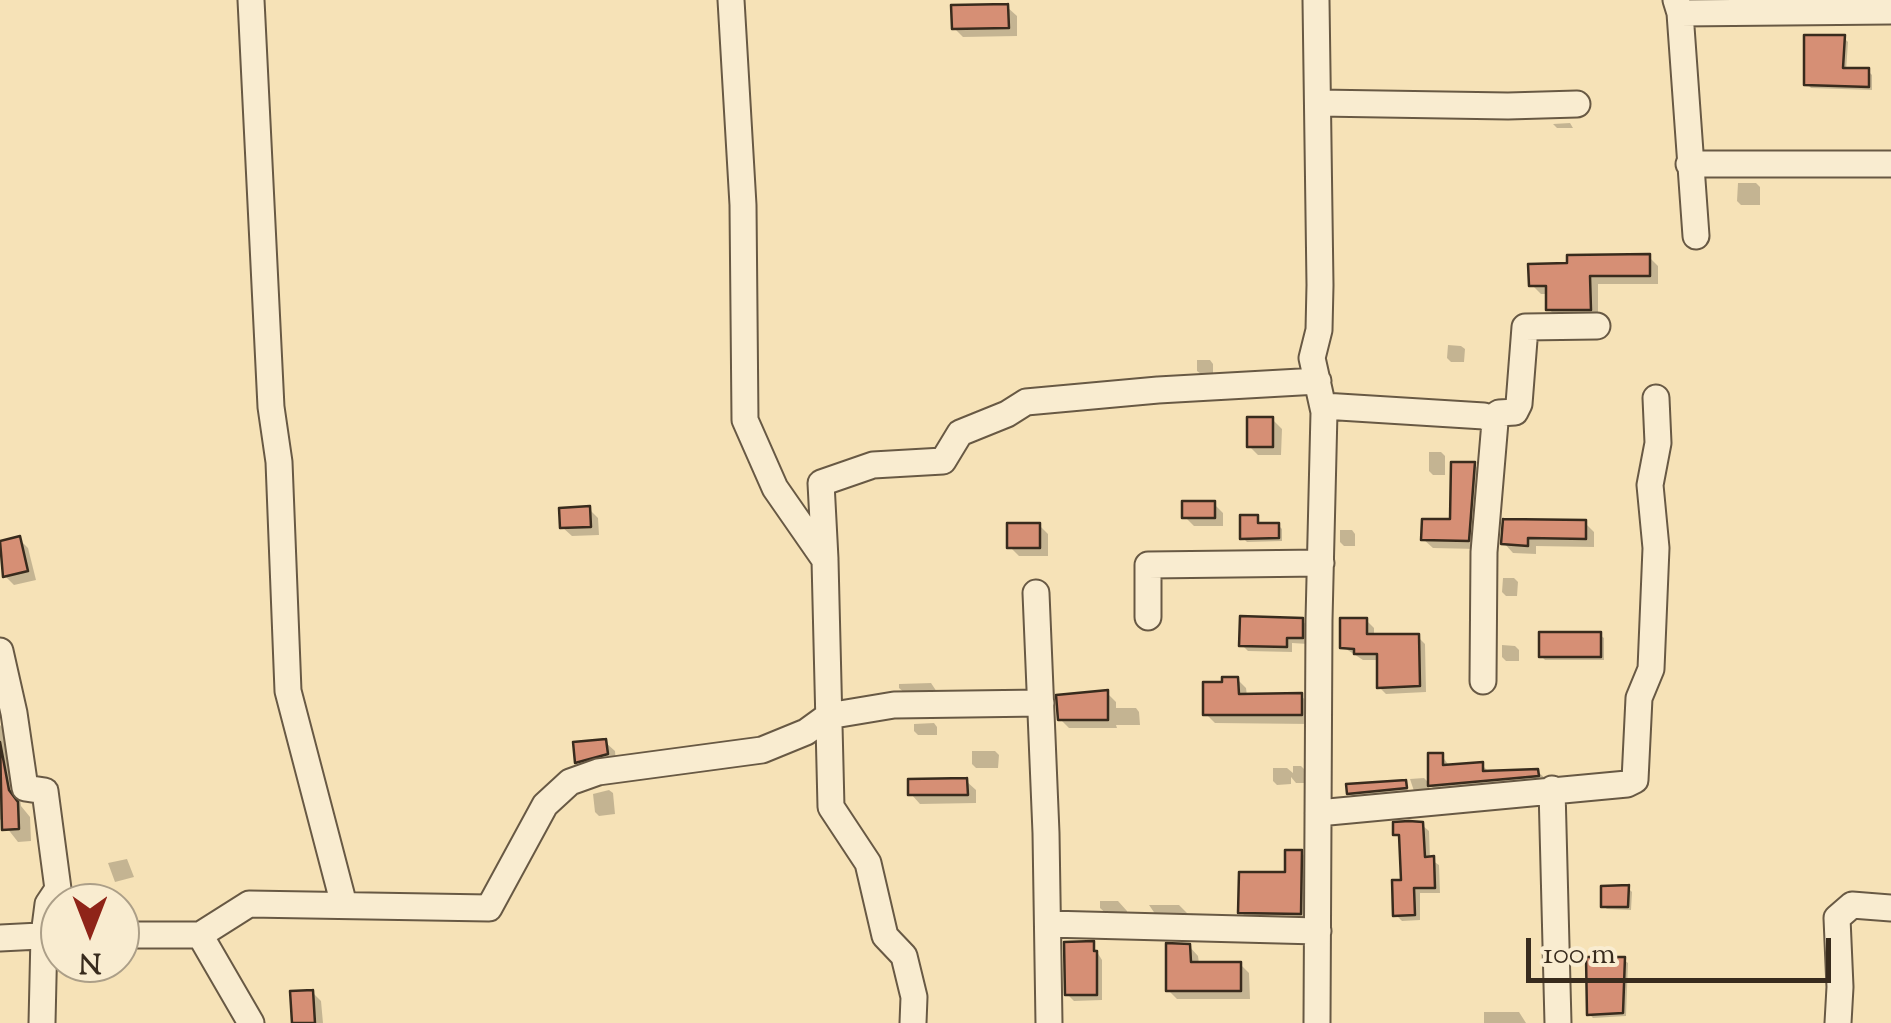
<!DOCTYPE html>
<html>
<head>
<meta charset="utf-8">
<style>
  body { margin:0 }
  #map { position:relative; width:1891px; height:1023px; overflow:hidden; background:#f6e2b7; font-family:"Sorts Mill Goudy",serif }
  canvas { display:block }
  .north { position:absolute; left:40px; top:883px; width:100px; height:100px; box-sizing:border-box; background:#f9ecd0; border:2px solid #ac9f88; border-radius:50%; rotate:180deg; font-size:28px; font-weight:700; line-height:40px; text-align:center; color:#382b1d }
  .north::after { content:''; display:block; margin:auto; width:35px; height:45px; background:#8f2418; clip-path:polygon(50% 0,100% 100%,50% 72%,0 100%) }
  .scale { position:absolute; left:1526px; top:938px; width:305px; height:45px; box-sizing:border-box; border:5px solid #382b1d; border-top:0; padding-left:12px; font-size:30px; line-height:35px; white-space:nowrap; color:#382b1d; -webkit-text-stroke:8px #f9ecd0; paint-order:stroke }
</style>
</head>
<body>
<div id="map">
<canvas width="1891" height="1023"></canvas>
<div class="north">N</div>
<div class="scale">100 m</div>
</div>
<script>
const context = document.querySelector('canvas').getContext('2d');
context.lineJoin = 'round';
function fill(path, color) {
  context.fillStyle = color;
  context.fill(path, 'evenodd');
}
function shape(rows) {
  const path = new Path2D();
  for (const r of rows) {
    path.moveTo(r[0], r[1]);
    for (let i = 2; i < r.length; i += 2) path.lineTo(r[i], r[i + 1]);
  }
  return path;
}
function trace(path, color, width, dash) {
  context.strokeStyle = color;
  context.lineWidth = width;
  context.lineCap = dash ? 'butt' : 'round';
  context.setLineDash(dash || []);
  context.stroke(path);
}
const shadow = shape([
  [1007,7,1017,16,1017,36,963,37,954,28],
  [1844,38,1848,42,1846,71,1868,71,1872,75,1872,90,1811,88,1807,84],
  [1570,123,1573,128,1557,128,1553,124],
  [1738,183,1756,183,1760,187,1760,205,1741,205,1737,201],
  [1649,257,1658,266,1658,284,1598,284,1598,318,1557,318,1549,309,1548,294,1541,294,1532,285],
  [1448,345,1461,346,1465,349,1464,362,1451,362,1447,358],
  [1197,360,1210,360,1213,364,1213,374,1201,374,1197,371],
  [1272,419,1282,429,1281,455,1258,455,1249,446],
  [1429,452,1441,452,1445,456,1445,475,1433,475,1429,471],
  [1474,464,1483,474,1477,549,1433,548,1423,539,1452,522],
  [1214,504,1223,513,1223,526,1194,526,1185,517],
  [589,509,598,518,599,535,572,536,562,527],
  [1257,518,1261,525,1278,525,1282,529,1282,541,1247,542,1243,538],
  [1585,523,1594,532,1594,547,1536,546,1536,554,1513,553,1504,543],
  [1039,525,1048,534,1048,556,1019,556,1010,547],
  [1340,530,1352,530,1355,534,1355,546,1344,546,1340,542],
  [19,539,28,548,36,580,14,585,5,576,0,543],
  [1503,578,1514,578,1518,582,1517,596,1506,596,1502,592],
  [1302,620,1308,627,1308,644,1292,643,1292,652,1248,651,1242,645],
  [1366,620,1374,628,1374,636,1418,637,1425,644,1426,692,1386,694,1379,687,1379,660,1363,660,1343,647],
  [1600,635,1604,638,1604,660,1545,660,1541,656],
  [1502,645,1515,646,1519,650,1519,661,1506,661,1502,657],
  [1237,679,1246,688,1247,696,1301,696,1311,705,1310,724,1215,723,1206,714,1224,685],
  [931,683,939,695,907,695,899,688,899,684],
  [1107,693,1116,702,1116,708,1136,708,1139,712,1140,725,1116,725,1117,728,1069,728,1060,719],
  [934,723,937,727,937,735,918,735,914,731,914,724],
  [0,725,11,736,21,806,30,817,31,841,18,842,0,819],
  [605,742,615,751,616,763,586,771,577,762],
  [972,751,995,751,999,755,998,768,976,768,972,764],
  [1442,756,1450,767,1482,765,1491,774,1537,771,1546,779,1438,793,1428,783,1429,790,1414,791,1410,779,1424,778,1430,784],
  [1293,766,1301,766,1305,770,1305,783,1296,783,1291,777,1291,784,1277,785,1273,781,1273,768,1287,768,1293,773],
  [966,781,976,790,976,803,920,804,911,794],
  [1405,782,1409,792,1353,797,1349,793],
  [609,790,613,793,615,814,599,816,595,812,593,794],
  [1422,825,1429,831,1430,859,1439,865,1440,893,1420,893,1420,920,1402,921,1396,915,1403,883,1402,841,1396,834],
  [1301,852,1309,861,1309,922,1249,920,1241,912,1288,875],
  [127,859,134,877,115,882,108,863],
  [1628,888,1632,892,1631,910,1607,909,1603,906],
  [1100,901,1118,901,1127,911,1127,918,1110,917,1100,908],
  [1149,905,1179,905,1188,914,1188,919,1158,918],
  [1092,944,1102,960,1102,1000,1074,1001,1067,994],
  [1189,946,1198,956,1199,964,1240,964,1249,973,1250,999,1177,999,1168,990],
  [1624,960,1628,963,1626,1016,1593,1018,1589,1014],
  [312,992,321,1001,323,1023,294,1023],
  [1484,1012,1519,1012,1526,1023,1484,1023]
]);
const building = shape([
  [1008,4,1009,28,952,29,951,5,1008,4],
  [1804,35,1845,35,1843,68,1869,68,1869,87,1804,85,1804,35],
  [1650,254,1650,276,1590,276,1591,310,1546,310,1546,286,1529,286,1528,264,1567,263,1567,255,1650,254],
  [1247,417,1273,417,1273,447,1247,447,1247,417],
  [1451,462,1475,462,1469,541,1421,540,1422,519,1450,519,1451,462],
  [1182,501,1215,501,1215,518,1182,518,1182,501],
  [590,506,591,527,560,528,559,508,590,506],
  [1240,515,1258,515,1258,523,1279,523,1279,538,1240,539,1240,515],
  [1503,519,1586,520,1586,539,1528,538,1528,546,1501,544,1503,519],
  [1007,523,1040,523,1040,548,1007,548,1007,523],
  [20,536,28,571,3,577,0,541,20,536],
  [1240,616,1303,618,1303,638,1287,638,1287,647,1239,646,1240,616],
  [1340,618,1367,618,1367,634,1419,634,1420,686,1377,688,1377,654,1354,654,1354,649,1340,648,1340,618],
  [1539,632,1601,632,1601,657,1539,657,1539,632],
  [1222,677,1238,677,1239,694,1302,693,1302,715,1203,715,1203,682,1222,682,1222,677],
  [1108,690,1108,720,1058,720,1056,695,1108,690],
  [606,739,608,754,575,763,573,742,606,739],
  [0,742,9,790,18,802,19,829,2,830,0,742],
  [1428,753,1443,753,1443,765,1483,762,1483,771,1538,769,1539,776,1428,786,1428,753],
  [967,778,968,795,908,795,908,779,967,778],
  [1406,780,1407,788,1347,794,1346,784,1406,780],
  [1409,821,1423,822,1425,857,1434,856,1435,888,1414,888,1415,915,1393,916,1392,880,1401,880,1399,835,1393,835,1393,822,1409,821],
  [1285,850,1302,850,1301,914,1238,913,1239,872,1285,872,1285,850],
  [1629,885,1628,907,1601,907,1601,886,1629,885],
  [1094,941,1094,951,1097,951,1097,995,1065,995,1064,942,1094,941],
  [1166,943,1190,944,1191,962,1241,962,1241,991,1166,991,1166,943],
  [1586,957,1625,957,1623,1013,1587,1015,1586,957],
  [313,990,315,1023,292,1023,290,991,313,990]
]);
const minor = shape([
  [251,0,271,407,279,462,288,691,344,905],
  [731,0,743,205,745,420,775,488,825,560,831,807,868,863,885,936,904,956,914,997,913,1023],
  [1316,0,1320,285,1319,330,1312,358,1324,412,1319,620,1317,1023],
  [1676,0,1680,13,1696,236],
  [1680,13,1891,11],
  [1319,103,1508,106,1577,104],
  [1689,164,1891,164],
  [1323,406,1484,416,1495,422,1484,552,1483,681],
  [1490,419,1499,413,1515,412,1519,404,1525,327,1597,326],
  [825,559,821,483,873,465,943,461,960,433,1007,414,1026,402,1158,390,1318,381],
  [1036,593,1046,833,1049,1023],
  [1148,617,1148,565,1321,563],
  [0,651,14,713,25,788,45,791,58,889,48,904,44,935,42,1023],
  [1552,789,1558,1023],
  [1318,813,1627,784,1635,780,1639,698,1651,669,1656,548,1650,485,1658,443,1656,398],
  [1048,924,1318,931],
  [120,935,200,935,249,904,489,908,545,805,570,782,598,772,762,750,806,732,828,716,894,705,1041,703],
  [200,935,251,1023],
  [0,938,60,935],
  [1838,1023,1840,987,1837,918,1852,905,1891,908]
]);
fill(shadow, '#0003');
fill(building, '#d68f75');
trace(building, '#382b1d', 2.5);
trace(minor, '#685944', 29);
trace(minor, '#f9ecd0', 25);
</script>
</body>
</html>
